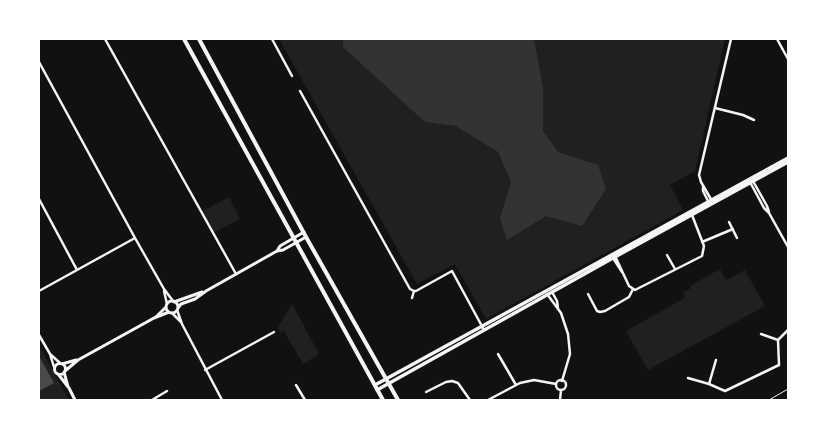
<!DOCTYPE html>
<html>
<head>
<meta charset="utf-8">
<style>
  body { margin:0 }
  #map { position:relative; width:827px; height:439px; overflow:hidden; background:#111; font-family:Helvetica,sans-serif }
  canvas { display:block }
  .frame { position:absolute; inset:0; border:40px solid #fff; pointer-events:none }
</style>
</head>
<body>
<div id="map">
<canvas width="827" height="439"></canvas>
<div class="frame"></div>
</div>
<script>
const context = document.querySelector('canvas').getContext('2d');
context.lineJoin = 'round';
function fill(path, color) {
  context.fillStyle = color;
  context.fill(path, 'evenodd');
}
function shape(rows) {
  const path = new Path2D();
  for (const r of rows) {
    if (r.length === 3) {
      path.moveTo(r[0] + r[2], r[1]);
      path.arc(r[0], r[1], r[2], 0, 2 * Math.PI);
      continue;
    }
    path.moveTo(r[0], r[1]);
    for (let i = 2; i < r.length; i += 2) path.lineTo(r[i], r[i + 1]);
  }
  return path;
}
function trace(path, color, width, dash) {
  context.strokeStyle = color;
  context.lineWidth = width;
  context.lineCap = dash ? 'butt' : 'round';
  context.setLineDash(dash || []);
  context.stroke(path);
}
const green = shape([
  [279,39,725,39,695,171,670,185,683,210,486,319,455,264,417,284],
  [229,197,240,219,213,233,203,211],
  [720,269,726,280,745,270,765,306,648,370,626,331,685,298,683,293,691,288,690,286],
  [292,304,319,354,303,364,284,331,280,333,278,327],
  [39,345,69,400,39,400]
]);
const water = shape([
  [343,39,534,39,543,88,543,131,558,152,598,165,606,189,582,226,546,216,507,240,500,218,511,182,498,152,456,126,425,122,343,47]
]);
const building = shape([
  [39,356,54,383,39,391]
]);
const path = shape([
  [769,400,788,389]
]);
const minor = shape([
  [105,39,236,274],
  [272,39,292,76],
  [777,39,788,59],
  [39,62,135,238,164,289,173,301],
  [300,91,410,289,414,291,416,291,452,271,484,330],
  [715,108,743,115,754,120],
  [753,181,767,206,769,212],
  [750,182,764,208,769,213,788,247],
  [703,187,703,191,709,203],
  [39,199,77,270],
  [712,201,701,182,699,175,731,39],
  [729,222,737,238],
  [702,242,733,229],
  [667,255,675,269],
  [615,256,629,286,635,290,702,256,704,246,692,215],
  [613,258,622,272],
  [39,291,135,238],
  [164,291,167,304],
  [552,292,557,301,558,308],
  [547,294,561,313,568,334,570,354,562,381],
  [588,294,597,311,600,312,605,311,629,297,633,289],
  [412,298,414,291],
  [177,310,182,324,222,400],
  [172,313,181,322],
  [761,334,778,340],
  [39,335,50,354,54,367],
  [50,354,60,363],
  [498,354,516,385],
  [205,370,274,332],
  [688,378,709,384,725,391,779,365,778,340,788,330],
  [561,385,5],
  [709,384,716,360],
  [296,385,305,400],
  [426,392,446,382,452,381,458,383,470,400],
  [152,400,167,391],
  [488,400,520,383,534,380,556,384],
  [560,400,561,390]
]);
const tertiary = shape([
  [277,251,280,246,304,232],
  [172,307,6],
  [174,302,202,292],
  [178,308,181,304,195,299,206,291,277,251,283,250,306,237],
  [156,317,166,307],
  [60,369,5.5],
  [62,364,76,360],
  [65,371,78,360,154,318,169,312],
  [64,372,68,387],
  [58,374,69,388,75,400]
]);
const secondary = shape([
  [375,385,788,158],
  [377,390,613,258,788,162]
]);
const trunk = shape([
  [184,39,383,400],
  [199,39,306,237,398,400]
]);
fill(green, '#202020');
fill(water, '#333');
fill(building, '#4a4a4a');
trace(path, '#f5f5f5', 1);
trace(minor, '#f5f5f5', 2.5);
trace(tertiary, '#f5f5f5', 3);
trace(secondary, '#f5f5f5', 3.5);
trace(trunk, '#f5f5f5', 4);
</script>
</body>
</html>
